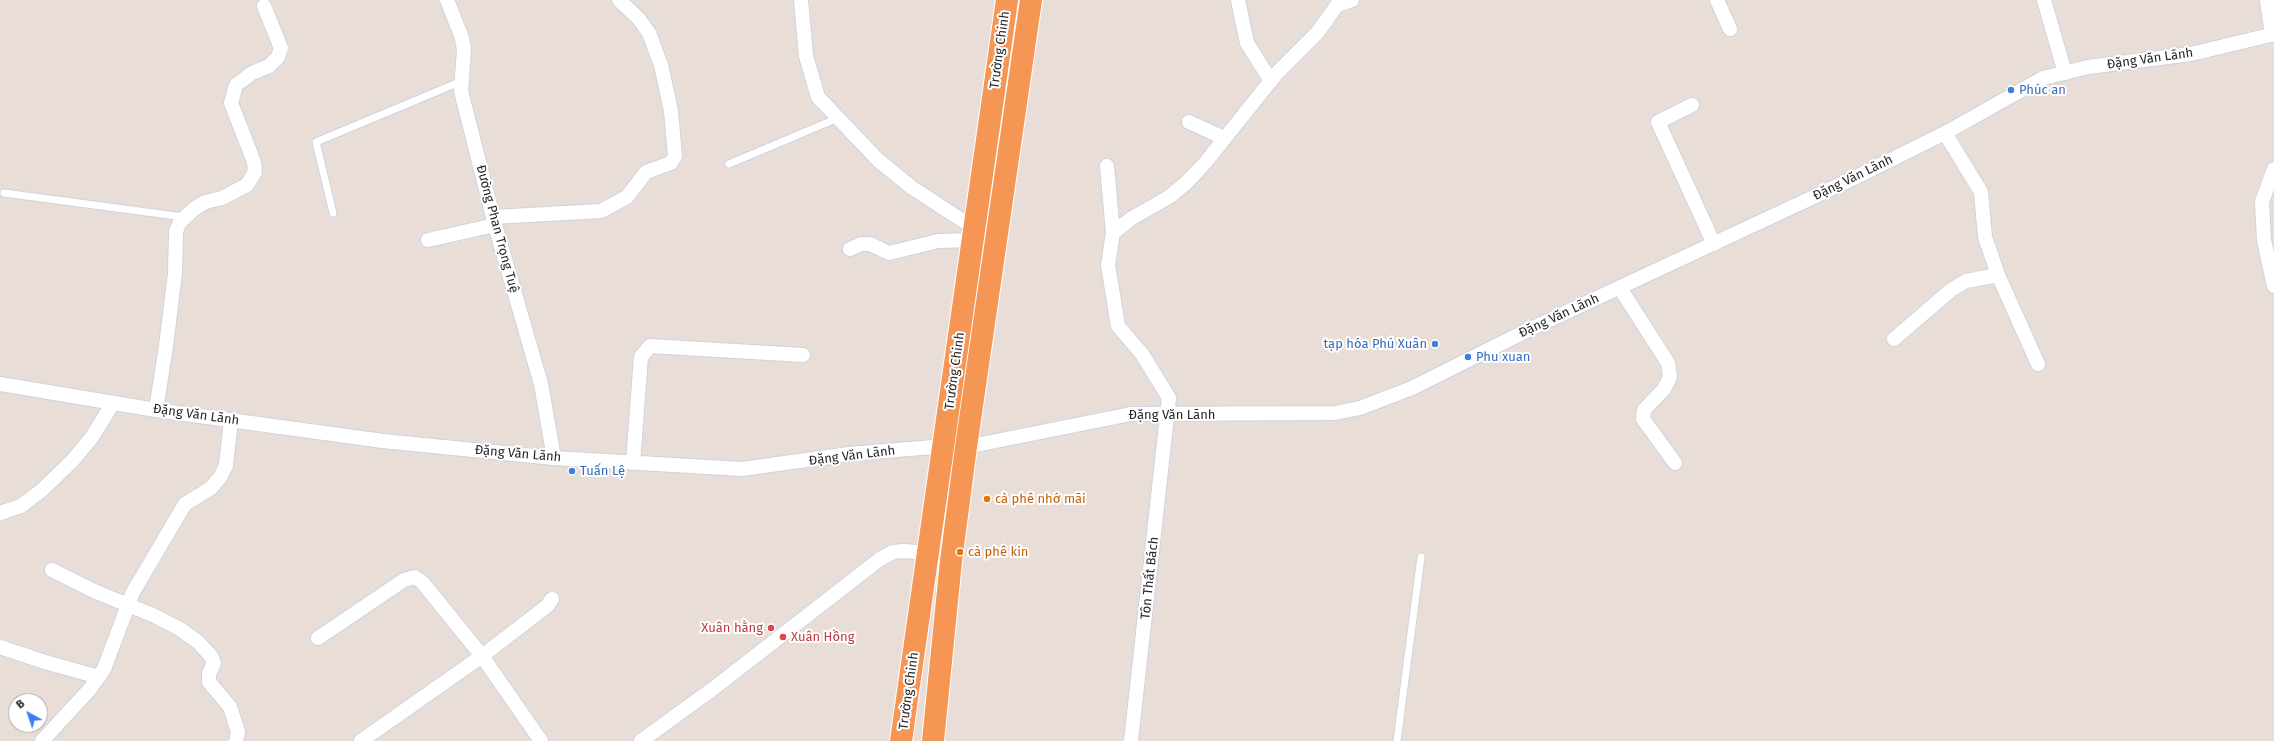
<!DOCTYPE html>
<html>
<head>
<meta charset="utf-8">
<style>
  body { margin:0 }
  #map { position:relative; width:2274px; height:741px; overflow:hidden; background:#e9ded7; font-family:"Fira Sans",sans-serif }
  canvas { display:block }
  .north { position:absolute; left:8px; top:693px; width:40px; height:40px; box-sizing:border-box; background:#fff; border:1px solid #a8a8a8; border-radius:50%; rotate:320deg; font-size:11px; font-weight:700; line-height:16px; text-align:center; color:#262626 }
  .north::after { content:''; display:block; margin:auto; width:14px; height:18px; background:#367df7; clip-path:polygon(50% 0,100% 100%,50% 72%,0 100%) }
</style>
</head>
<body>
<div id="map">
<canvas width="2274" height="741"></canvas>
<div class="north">B</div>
</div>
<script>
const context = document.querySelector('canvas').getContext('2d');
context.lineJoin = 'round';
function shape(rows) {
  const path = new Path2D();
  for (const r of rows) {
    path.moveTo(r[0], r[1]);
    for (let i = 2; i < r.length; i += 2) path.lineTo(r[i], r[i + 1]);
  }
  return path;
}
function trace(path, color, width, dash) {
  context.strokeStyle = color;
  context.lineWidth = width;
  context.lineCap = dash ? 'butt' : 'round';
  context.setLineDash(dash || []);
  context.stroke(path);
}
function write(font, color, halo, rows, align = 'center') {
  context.font = font + ' "Fira Sans",sans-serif';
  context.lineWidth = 4;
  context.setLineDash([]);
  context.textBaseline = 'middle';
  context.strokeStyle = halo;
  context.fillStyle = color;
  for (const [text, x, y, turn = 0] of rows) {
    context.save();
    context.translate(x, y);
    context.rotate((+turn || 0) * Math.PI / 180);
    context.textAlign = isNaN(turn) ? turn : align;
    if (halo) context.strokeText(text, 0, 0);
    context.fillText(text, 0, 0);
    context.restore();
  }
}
const service = shape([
  [729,164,838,118],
  [4,193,184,217],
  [333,213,316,142,462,81],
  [1397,741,1421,557]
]);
const minor = shape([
  [447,0,462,38,464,50,461,91,495,225,541,384,554,458],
  [801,0,806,56,818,97,878,160,911,187,974,228],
  [1238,0,1247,43,1271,81],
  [1717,0,1730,29],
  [2044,0,2065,73],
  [2267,0,2272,35],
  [1692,105,1658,122,1714,244],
  [1189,122,1224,138],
  [1945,133,1981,192,1985,237,1998,275,2038,364],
  [1107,166,1113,233],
  [2274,169,2262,202,2264,240,2274,286],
  [493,217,601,211,627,197,646,172,671,163,675,156,671,111,661,65,649,33,639,19,619,0],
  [428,240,495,225],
  [850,249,861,244,870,244,889,253,938,241,973,240],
  [1620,288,1668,363,1670,377,1664,389,1644,410,1643,419,1675,463],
  [1894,339,1951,290,1966,281,1998,275],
  [0,384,156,410,383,441,554,458,742,469,849,454,945,446,966,447,1131,414,1335,413,1360,408,1412,388,1526,331,1850,180,1945,133,2043,78,2088,67,2191,54,2274,34],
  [156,410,166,346,175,273,176,231,180,222,194,209,205,202,222,198,247,185,255,172,254,162,231,103,236,85,252,73,269,66,278,57,281,48,264,6],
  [633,462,641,357,650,346,803,355],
  [0,513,21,506,42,490,73,460,92,437,113,403],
  [52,570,94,591,155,616,180,629,198,642,211,656,214,663,209,674,209,682,230,707,238,732,236,741],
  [318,638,404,580,415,577,423,583,482,656,541,741],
  [0,647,45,662,99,677],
  [42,741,90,689,104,669,133,592,185,504,211,488,221,476,226,465,231,420],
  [361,741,482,656,547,606,552,599],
  [641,741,714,688,880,559,893,552,903,551,929,553,951,561],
  [1131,741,1169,398,1142,354,1118,326,1108,265,1113,233,1132,218,1169,197,1186,183,1205,163,1277,73,1318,32,1337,5,1352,0]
]);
const trunk = shape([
  [901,741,1007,0],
  [933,741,951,561,966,447,1031,0]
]);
const markers = [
  [2011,90,4,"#3f7fe0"],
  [1435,344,4,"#3f7fe0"],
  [1468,357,4,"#3f7fe0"],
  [572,471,4,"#3f7fe0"],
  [987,499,4,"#e8710a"],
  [960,552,4,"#e8710a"],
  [771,628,4,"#e0444e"],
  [783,637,4,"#e0444e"]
];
const streetNames = [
  ["Trường Chinh",1000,50,-82],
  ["Đặng Văn Lãnh",2150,59,-8],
  ["Đặng Văn Lãnh",1853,178,-26],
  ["Đường Phan Trọng Tuệ",497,229,75],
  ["Đặng Văn Lãnh",1559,316,-25],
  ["Trường Chinh",955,371,-82],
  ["Đặng Văn Lãnh",196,415,8],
  ["Đặng Văn Lãnh",1172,415],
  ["Đặng Văn Lãnh",518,454,5],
  ["Đặng Văn Lãnh",852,456,-7],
  ["Tôn Thất Bách",1150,578,-84],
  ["Trường Chinh",909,691,-82]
];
const shopNames = [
  ["Phúc an",2019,90],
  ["tạp hóa Phú Xuân",1427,344,"right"],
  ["Phu xuan",1476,357],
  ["Tuấn Lệ",580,471]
];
const foodNames = [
  ["cà phê nhớ mãi",995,499],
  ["cà phê kin",968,552]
];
const healthNames = [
  ["Xuân hằng",763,628],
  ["Xuân Hồng",791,637,"left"]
];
trace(service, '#cdd4e0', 9);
trace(minor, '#cdd4e0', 16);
trace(trunk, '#fff', 24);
trace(service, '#fff', 7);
trace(minor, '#fff', 14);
trace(trunk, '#f59654', 22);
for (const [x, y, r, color] of markers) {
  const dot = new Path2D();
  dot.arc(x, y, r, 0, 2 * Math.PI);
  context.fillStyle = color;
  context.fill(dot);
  trace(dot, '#fff', 1.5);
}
write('13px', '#262626', '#fff', streetNames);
write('13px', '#366cbe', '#fff', shopNames, 'left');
write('13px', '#c56008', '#fff', foodNames, 'left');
write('13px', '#be3a42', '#fff', healthNames, 'right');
</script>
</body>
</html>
